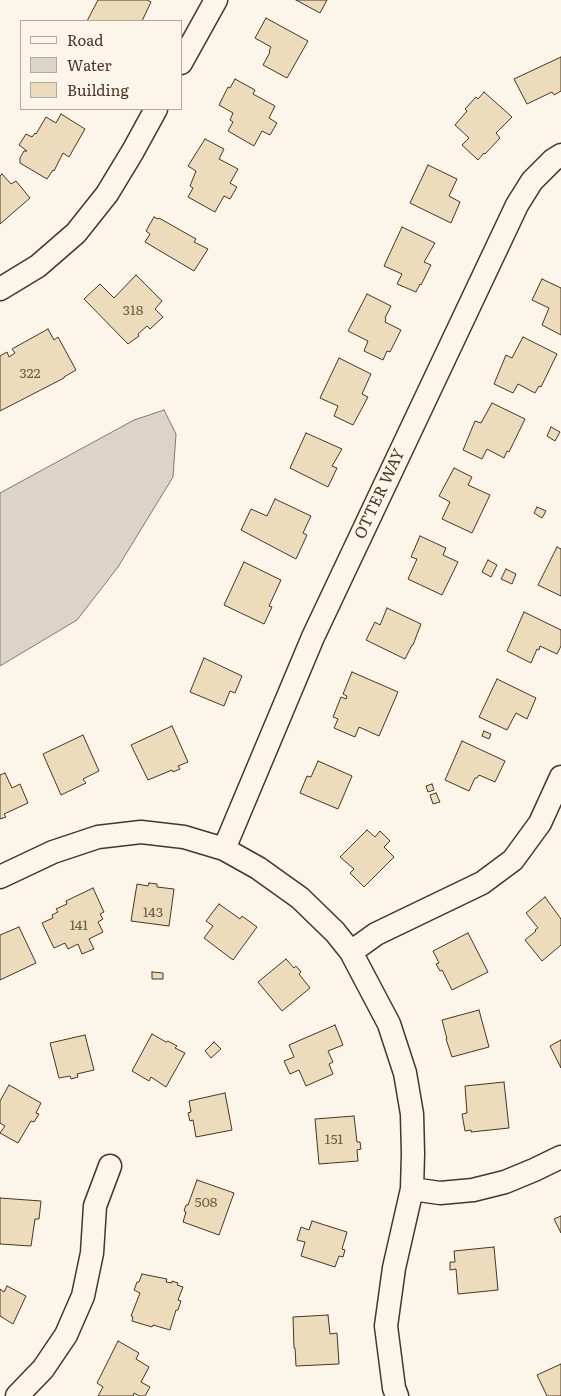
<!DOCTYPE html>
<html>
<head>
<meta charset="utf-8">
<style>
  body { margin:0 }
  #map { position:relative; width:561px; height:1396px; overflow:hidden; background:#fbf6e9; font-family:Literata,serif }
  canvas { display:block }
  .legend { position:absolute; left:20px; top:20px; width:162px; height:90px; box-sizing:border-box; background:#fbf6e9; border:1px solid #b4a999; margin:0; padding:6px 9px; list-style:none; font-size:15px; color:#4a3520 }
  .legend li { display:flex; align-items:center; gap:10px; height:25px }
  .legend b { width:25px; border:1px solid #b4a999 }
</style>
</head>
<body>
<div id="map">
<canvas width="561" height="1396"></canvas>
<ul class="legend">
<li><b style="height:6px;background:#fbf6e9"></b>Road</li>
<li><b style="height:14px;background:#dcd4c6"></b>Water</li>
<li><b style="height:14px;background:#ecdcbc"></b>Building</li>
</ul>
</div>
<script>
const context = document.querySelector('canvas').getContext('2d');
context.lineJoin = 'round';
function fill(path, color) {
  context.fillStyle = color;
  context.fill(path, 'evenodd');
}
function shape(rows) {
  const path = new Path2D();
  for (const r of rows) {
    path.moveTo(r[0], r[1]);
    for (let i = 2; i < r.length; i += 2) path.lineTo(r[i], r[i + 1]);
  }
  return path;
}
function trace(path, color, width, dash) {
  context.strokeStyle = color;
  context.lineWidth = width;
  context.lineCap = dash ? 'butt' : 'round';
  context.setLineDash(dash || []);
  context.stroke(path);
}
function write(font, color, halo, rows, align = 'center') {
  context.font = font + ' Literata,serif';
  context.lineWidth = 4;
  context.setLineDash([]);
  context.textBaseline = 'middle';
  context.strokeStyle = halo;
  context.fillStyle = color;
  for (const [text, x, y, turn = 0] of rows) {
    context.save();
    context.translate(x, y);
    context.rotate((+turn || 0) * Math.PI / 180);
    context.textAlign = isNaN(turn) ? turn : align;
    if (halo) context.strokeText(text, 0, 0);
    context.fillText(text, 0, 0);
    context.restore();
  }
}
const water = shape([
  [164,410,176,434,173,477,118,567,77,620,0,666,0,493,134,420,164,410]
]);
const building = shape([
  [98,0,147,0,151,2,142,21,87,21,98,0],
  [296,0,327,0,320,13,296,0],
  [266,18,308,41,287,78,263,65,270,52,269,51,271,47,255,38,266,18],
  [561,57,561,91,554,95,552,92,527,104,514,79,561,57],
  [235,79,255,90,253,94,275,106,269,118,277,123,270,135,262,131,254,146,228,131,233,122,230,120,233,113,219,105,228,87,230,88,235,79],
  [484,92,512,117,496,133,500,138,485,154,484,153,478,160,462,145,469,138,455,125,467,111,465,109,476,97,478,99,484,92],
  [61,114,85,129,69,157,63,153,54,171,53,170,47,179,20,163,20,158,24,151,27,151,19,145,26,134,32,137,35,133,36,134,46,117,56,123,61,114],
  [205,139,224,149,219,159,238,169,230,183,237,187,230,199,224,196,215,212,188,197,193,188,190,186,196,171,188,166,205,139],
  [428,165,457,179,449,196,460,202,451,223,410,203,428,165],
  [2,174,11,184,16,181,30,198,0,224,0,176,2,174],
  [154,217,158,219,159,218,196,239,194,242,208,249,194,271,145,242,150,234,146,231,154,217],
  [402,227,435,243,424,262,431,265,421,285,420,284,416,292,397,284,402,274,384,266,402,227],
  [136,275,162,301,155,309,163,317,150,329,147,326,138,334,139,336,128,344,84,299,100,284,114,298,136,275],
  [542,279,561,288,561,335,542,325,549,308,532,300,542,279],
  [367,294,391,306,385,318,386,319,385,322,401,330,390,352,387,351,383,360,364,351,368,341,348,331,367,294],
  [48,329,54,340,58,337,76,370,64,377,64,378,0,411,0,356,7,352,9,357,15,353,12,349,48,329],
  [523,337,557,354,541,387,539,386,535,393,518,384,513,393,494,384,506,355,512,358,523,337],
  [339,358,371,374,362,394,368,397,353,425,334,416,338,406,320,398,339,358],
  [492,403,525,419,509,452,507,451,504,458,487,449,482,459,463,450,475,421,481,423,492,403],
  [551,427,560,432,555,441,547,436,551,427],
  [306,433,342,449,332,466,337,468,328,487,290,468,306,433],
  [454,468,472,477,468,485,490,495,472,533,442,519,450,502,439,496,454,468],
  [275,499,311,516,303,533,307,535,296,559,241,530,251,509,267,516,275,499],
  [537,507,546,511,542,518,534,513,537,507],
  [420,536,446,548,443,555,458,562,442,595,408,579,417,559,411,557,420,536],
  [557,547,561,549,561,596,538,585,557,547],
  [488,560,497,565,491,577,482,572,488,560],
  [244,562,281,580,269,606,272,607,264,624,224,605,244,562],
  [506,569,516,574,512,584,501,579,506,569],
  [387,608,421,624,413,645,412,645,405,659,366,640,375,622,380,625,387,608],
  [524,612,561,630,561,646,557,654,540,646,539,650,537,649,531,663,507,651,524,612],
  [204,658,242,676,235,693,230,691,224,706,190,692,204,658],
  [352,672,398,692,379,736,359,727,355,737,334,728,338,719,333,717,341,697,346,699,347,696,343,694,352,672],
  [497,679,536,698,527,719,516,713,507,730,479,717,497,679],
  [172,726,188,762,178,766,180,769,173,772,172,770,148,780,131,745,172,726],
  [484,731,491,734,489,739,482,736,484,731],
  [83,735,99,771,83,779,86,783,61,795,43,754,83,735],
  [462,741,505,761,495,782,479,775,477,778,475,778,469,791,445,780,462,741],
  [318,761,352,776,338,809,300,793,307,776,311,777,318,761],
  [5,773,12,788,20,784,28,803,4,814,6,817,0,819,0,775,5,773],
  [432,784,434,790,428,792,426,786,432,784],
  [436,793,440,802,433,804,430,795,436,793],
  [367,830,375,837,380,831,390,841,384,847,394,857,364,887,350,873,354,869,340,857,367,830],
  [149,883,157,884,157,887,174,889,169,926,131,921,137,884,148,886,149,883],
  [93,888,104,912,100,914,103,919,98,922,103,932,89,939,94,949,82,954,78,944,68,949,65,943,54,948,42,923,53,918,52,915,58,912,56,909,67,904,66,901,93,888],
  [545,897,561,919,561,945,542,961,525,940,536,931,535,930,538,928,526,913,545,897],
  [219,904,240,919,242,916,257,927,233,960,204,938,213,926,206,921,219,904],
  [19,927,36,963,0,980,0,935,19,927],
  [468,933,488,972,452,990,442,970,440,971,436,964,439,963,433,951,468,933],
  [286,959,294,968,296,966,301,972,299,974,310,988,282,1011,258,982,286,959],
  [152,972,163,973,163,979,152,979,152,972],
  [479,1010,489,1047,452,1057,446,1039,447,1039,442,1020,479,1010],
  [335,1025,343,1045,328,1051,333,1062,329,1064,333,1074,306,1086,299,1070,290,1074,284,1061,294,1057,289,1045,335,1025],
  [152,1034,166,1042,168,1041,177,1046,175,1048,185,1053,166,1087,151,1077,149,1081,132,1071,152,1034],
  [85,1035,94,1070,77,1074,78,1077,71,1079,70,1076,59,1078,50,1043,85,1035],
  [561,1040,561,1068,550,1046,561,1040],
  [214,1042,221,1049,211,1058,205,1051,214,1042],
  [504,1082,509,1128,471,1132,471,1130,465,1131,462,1114,467,1113,465,1086,504,1082],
  [9,1085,41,1103,36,1113,39,1114,34,1122,31,1121,18,1143,0,1133,5,1126,0,1123,0,1101,9,1085],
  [225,1093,232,1130,196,1137,193,1120,190,1121,188,1113,191,1112,189,1101,225,1093],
  [354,1116,357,1142,360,1142,361,1149,357,1150,358,1161,319,1164,315,1119,354,1116],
  [197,1180,234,1193,219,1235,183,1222,186,1212,184,1211,186,1205,188,1205,197,1180],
  [0,1198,41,1201,39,1219,35,1219,31,1246,0,1244,0,1198],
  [561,1216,561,1233,554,1219,561,1216],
  [312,1221,347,1232,342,1249,345,1250,343,1257,339,1256,335,1267,301,1256,305,1242,297,1240,301,1227,309,1230,312,1221],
  [494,1247,498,1290,458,1294,456,1269,450,1270,450,1262,455,1262,454,1251,494,1247],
  [142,1274,167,1279,166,1282,172,1283,172,1281,178,1283,177,1285,183,1287,178,1300,181,1301,178,1310,176,1310,170,1330,153,1325,152,1327,132,1321,133,1317,131,1316,140,1293,134,1290,137,1282,139,1282,142,1274],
  [7,1286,26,1296,13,1324,0,1316,0,1289,4,1292,7,1286],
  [328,1315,330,1334,337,1333,339,1364,296,1366,295,1348,294,1348,293,1317,328,1315],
  [118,1341,139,1353,136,1359,149,1367,141,1382,150,1387,145,1396,139,1396,134,1393,133,1396,98,1396,103,1387,97,1383,118,1341],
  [561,1364,561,1396,547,1396,537,1375,561,1364]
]);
const minor = shape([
  [181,63,216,0],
  [0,289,38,266,76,233,107,194,133,151,156,109],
  [224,849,313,637,517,205,532,181,553,160,561,155],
  [0,877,53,852,98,837,141,832,184,837,224,849,258,868,300,898,335,932,351,952,389,1024,405,1073,412,1114,413,1154,412,1189,394,1268,386,1326,394,1388,397,1396],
  [351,952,376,934,482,883,513,860,540,823,561,777],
  [412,1189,440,1193,473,1190,505,1182,534,1170,561,1157],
  [17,1396,43,1369,66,1335,83,1296,92,1253,95,1206,110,1166]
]);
const numberNames = [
  ["318",133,311],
  ["322",30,374],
  ["143",153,913],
  ["141",79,926],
  ["151",334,1140],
  ["508",206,1203]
];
const streetNames = [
  ["OTTER WAY",380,494,-65]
];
fill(water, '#dcd4c6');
trace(water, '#887966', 1);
fill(building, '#ecdcbc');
trace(building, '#4a3520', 1);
trace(minor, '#4a3520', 25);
trace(minor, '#fbf6e9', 22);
write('14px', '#725f47', null, numberNames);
write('16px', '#4a3520', '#fbf6e9', streetNames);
</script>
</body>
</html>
